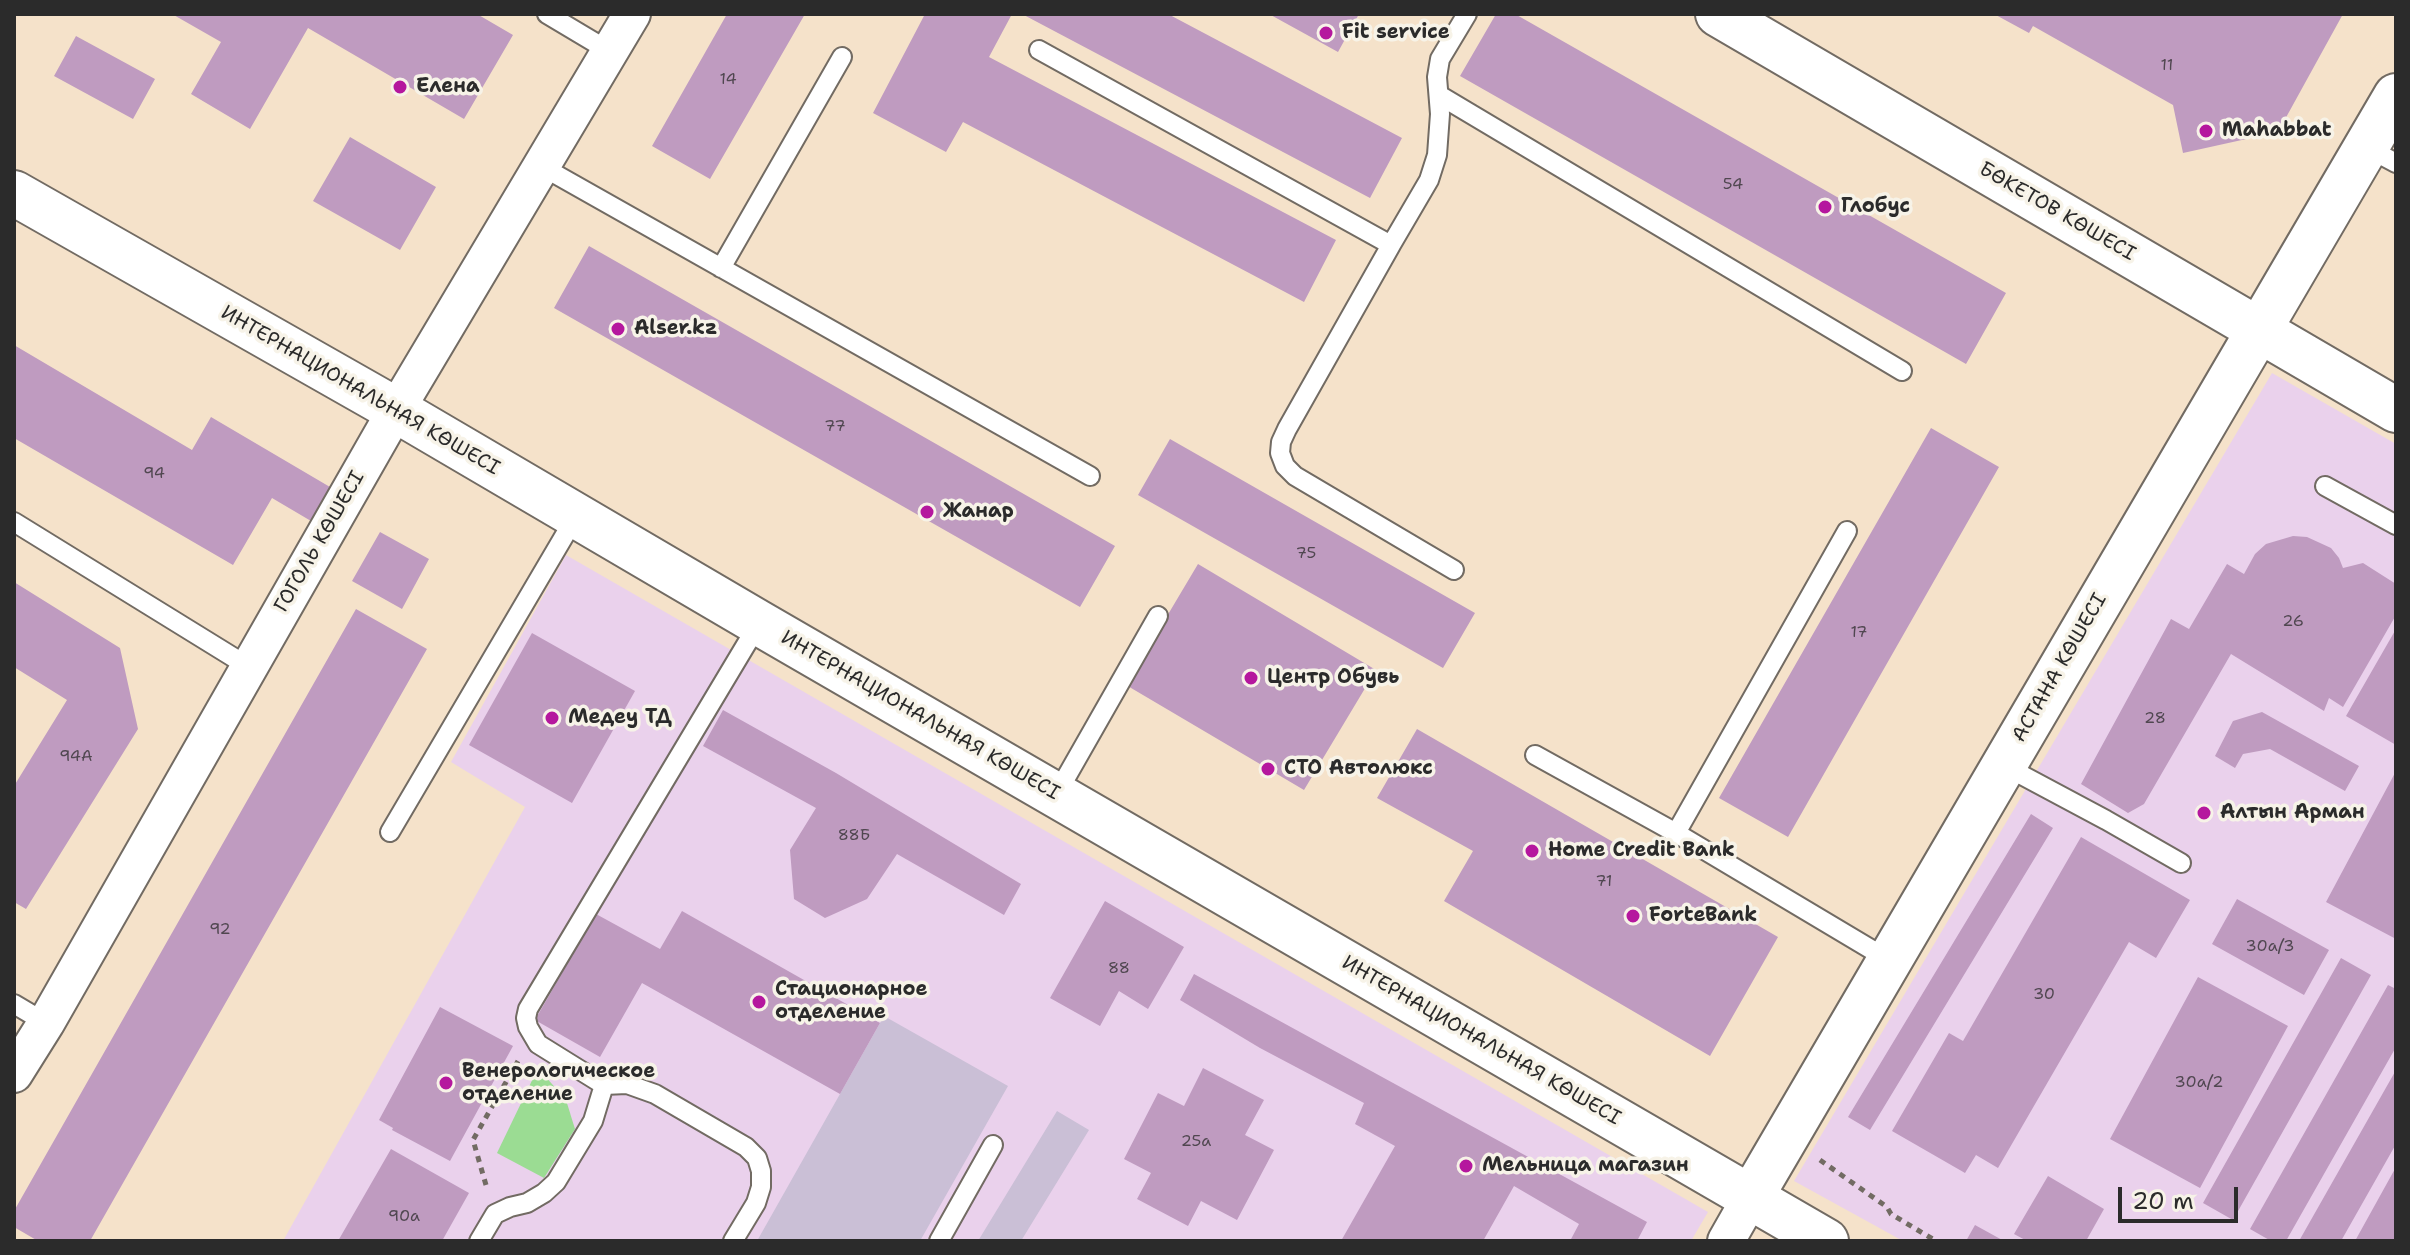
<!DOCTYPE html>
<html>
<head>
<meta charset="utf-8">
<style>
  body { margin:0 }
  #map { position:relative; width:2410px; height:1255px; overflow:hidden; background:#f5e2ca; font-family:"Shantell Sans",sans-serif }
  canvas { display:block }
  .frame { position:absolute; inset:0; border:16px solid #2b2b2b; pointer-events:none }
  .scale { position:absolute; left:2118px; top:1187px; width:120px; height:36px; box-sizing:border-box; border:4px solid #2b2b2b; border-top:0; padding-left:10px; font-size:24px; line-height:28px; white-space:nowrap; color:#2b2b2b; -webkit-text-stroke:6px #f7f3e8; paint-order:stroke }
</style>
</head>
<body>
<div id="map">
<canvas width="2410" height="1255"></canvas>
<div class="frame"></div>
<div class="scale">20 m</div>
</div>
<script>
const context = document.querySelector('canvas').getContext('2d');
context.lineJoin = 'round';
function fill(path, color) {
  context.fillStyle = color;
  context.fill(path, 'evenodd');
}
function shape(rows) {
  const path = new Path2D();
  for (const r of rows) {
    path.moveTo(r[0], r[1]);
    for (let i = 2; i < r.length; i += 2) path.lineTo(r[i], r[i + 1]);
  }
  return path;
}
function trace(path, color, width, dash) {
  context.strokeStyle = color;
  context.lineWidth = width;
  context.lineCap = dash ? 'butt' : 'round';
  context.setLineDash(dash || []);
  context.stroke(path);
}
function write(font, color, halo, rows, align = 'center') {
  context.font = font + ' "Shantell Sans",sans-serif';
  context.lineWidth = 7;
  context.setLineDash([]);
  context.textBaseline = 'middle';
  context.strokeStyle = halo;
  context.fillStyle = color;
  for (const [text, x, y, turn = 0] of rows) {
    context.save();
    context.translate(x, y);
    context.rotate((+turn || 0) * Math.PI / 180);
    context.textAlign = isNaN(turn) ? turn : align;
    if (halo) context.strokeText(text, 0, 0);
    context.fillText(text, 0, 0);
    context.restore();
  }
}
const built = shape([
  [2272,373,2396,444,2396,1241,1903,1241,1794,1181],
  [566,555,1708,1212,1691,1241,283,1241,525,807,451,762]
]);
const industrial = shape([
  [884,1016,1008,1086,920,1241,757,1241],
  [1057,1111,1089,1130,1021,1241,978,1241]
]);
const green = shape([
  [538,1068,566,1100,575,1129,544,1178,497,1153]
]);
const building = shape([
  [172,14,477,14,513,35,464,119,308,28,250,129,191,94,221,42],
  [727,14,805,14,710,179,652,146],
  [925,14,1012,14,989,57,1336,240,1304,302,963,122,946,152,873,113],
  [1022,14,1168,14,1402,138,1370,198],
  [1269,14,1359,14,1338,52],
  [1496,14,1515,14,2006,293,1966,364,1460,76],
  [1994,14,2174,14,2177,16,2178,14,2343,14,2278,132,2183,153,2173,105,2033,26,2029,33],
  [76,36,155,79,133,119,54,76],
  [350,137,436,187,400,250,313,201],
  [589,246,1115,546,1080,607,554,308],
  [14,345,192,450,211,417,330,487,311,521,272,498,233,565,14,438],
  [1931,428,1999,467,1788,837,1719,798],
  [1170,439,1475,613,1443,668,1138,495],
  [380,532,429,559,402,609,352,581],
  [2293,536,2307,537,2331,548,2339,558,2343,568,2363,563,2396,584,2396,615,2343,707,2329,698,2324,711,2231,654,2144,804,2128,813,2081,784,2171,619,2189,629,2227,564,2244,574,2255,554,2266,544],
  [1198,564,1376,670,1304,790,1126,685],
  [14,582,120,648,138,729,26,909,14,902,14,786,67,700,14,667],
  [356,609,427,649,90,1241,38,1241,14,1227,14,1211],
  [2396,629,2396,745,2346,716],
  [532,633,635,691,572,803,469,745],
  [723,710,836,773,1021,884,1004,915,897,854,867,899,825,918,794,899,790,850,816,808,703,746],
  [2262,712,2359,766,2345,791,2270,749,2243,754,2235,768,2215,756,2233,721],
  [1417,729,1778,937,1710,1056,1444,901,1473,851,1377,798],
  [2396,771,2396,939,2326,902],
  [2031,814,2053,828,1870,1130,1848,1117],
  [2081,837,2190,900,2156,958,2129,942,1998,1168,1976,1155,1965,1173,1892,1131,1949,1033,1963,1041],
  [2237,899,2329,950,2304,995,2212,944],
  [1105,901,1184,947,1148,1009,1119,991,1100,1026,1050,998],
  [682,911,880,1023,840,1094,642,983,600,1057,535,1020,596,914,660,949],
  [2341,958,2371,975,2233,1220,2203,1203],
  [1194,974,1647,1222,1637,1241,1570,1241,1579,1224,1514,1186,1483,1241,1341,1241,1395,1146,1355,1124,1364,1103,1260,1048,1180,1000],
  [2198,977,2288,1026,2200,1188,2110,1139],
  [2388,985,2396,989,2396,1047,2286,1241,2271,1241,2250,1229],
  [440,1007,513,1046,450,1161,392,1130,393,1128,379,1120],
  [1203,1068,1264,1100,1245,1135,1274,1150,1237,1220,1201,1201,1188,1226,1137,1199,1151,1173,1124,1159,1158,1093,1184,1106],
  [2396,1070,2396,1144,2341,1241,2299,1241],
  [391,1149,469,1193,442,1241,338,1241],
  [2396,1167,2396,1241,2355,1241],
  [2048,1176,2104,1209,2086,1241,2027,1241,2014,1234],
  [1975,1225,2004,1241,1966,1241]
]);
const path = shape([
  [1820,1160,1887,1207,1891,1214,1936,1241],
  [486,1185,473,1140,518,1061]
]);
const lane = shape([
  [547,14,609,51],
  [1039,50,1391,245,1429,180,1437,155,1440,114,1437,77,1440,59,1467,14],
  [1439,95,1902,371],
  [2366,147,2396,163],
  [541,166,1090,476],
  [1391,245,1287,429,1281,442,1280,453,1285,466,1295,476,1454,570],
  [721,268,842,57],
  [2325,486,2396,525],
  [14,522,249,667],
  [1535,755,1676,833,1889,960],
  [2003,765,2106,820,2181,863],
  [1056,795,1158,616],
  [390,832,576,516],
  [1676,833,1847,531],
  [14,1004,46,1023],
  [479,1241,495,1214,510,1207,527,1203,544,1193,556,1182,593,1121,604,1085],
  [733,1241,756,1203,761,1187,761,1171,757,1158,746,1147,655,1094,627,1084,604,1085,538,1044,528,1027,526,1018,528,1009,759,623],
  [939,1241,993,1145]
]);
const street = shape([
  [14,1074,46,1023,396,410,632,14],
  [1726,1241,1751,1197]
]);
const secondary = shape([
  [1718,14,2396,410],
  [14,193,396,410,759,623,1826,1241],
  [1751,1197,2396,96]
]);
const markers = [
  [1326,33,8,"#b5179e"],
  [400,87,8,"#b5179e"],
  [2206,131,8,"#b5179e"],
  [1825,207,8,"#b5179e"],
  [618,329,8,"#b5179e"],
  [927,512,8,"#b5179e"],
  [1251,678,8,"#b5179e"],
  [552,718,8,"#b5179e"],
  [1268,769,8,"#b5179e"],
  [2204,813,8,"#b5179e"],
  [1532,851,8,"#b5179e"],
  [1633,916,8,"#b5179e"],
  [759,1002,8,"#b5179e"],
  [446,1083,8,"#b5179e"],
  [1466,1166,8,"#b5179e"]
];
const numberNames = [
  ["11",2167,66],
  ["14",728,80],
  ["54",1733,185],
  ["77",835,427],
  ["94",154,474],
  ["75",1306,554],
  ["26",2293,622],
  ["17",1859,633],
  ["28",2155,719],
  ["94А",76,757],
  ["88Б",854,836],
  ["71",1604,882],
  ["92",220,930],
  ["30а/3",2270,947],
  ["88",1119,969],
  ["30",2044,995],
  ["30а/2",2199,1083],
  ["25а",1196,1142],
  ["90а",404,1217]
];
const poiNames = [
  ["Fit service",1342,33],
  ["Елена",416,87],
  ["Mahabbat",2222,131],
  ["Глобус",1841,207],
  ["Alser.kz",634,329],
  ["Жанар",943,512],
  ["Центр Обувь",1267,678],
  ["Медеу ТД",568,718],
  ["СТО Автолюкс",1284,769],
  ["Алтын Арман",2220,813],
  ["Home Credit Bank",1548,851],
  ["ForteBank",1649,916],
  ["Стационарное",775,990],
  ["отделение",775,1013],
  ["Венерологическое",462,1072],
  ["отделение",462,1095],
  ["Мельница магазин",1482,1166]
];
const streetNames = [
  ["БӨКЕТОВ КӨШЕСІ",2057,212,30],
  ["ИНТЕРНАЦИОНАЛЬНАЯ КӨШЕСІ",360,391,30],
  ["ГОГОЛЬ КӨШЕСІ",320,542,-60],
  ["АСТАНА КӨШЕСІ",2060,668,-60],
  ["ИНТЕРНАЦИОНАЛЬНАЯ КӨШЕСІ",920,716,30],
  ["ИНТЕРНАЦИОНАЛЬНАЯ КӨШЕСІ",1481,1041,30]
];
fill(built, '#ead1ec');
fill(industrial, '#cabfd6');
fill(green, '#9bdc93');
fill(building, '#bf9bc0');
trace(lane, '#726b63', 22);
trace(street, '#726b63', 40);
trace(secondary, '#726b63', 48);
trace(path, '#726b63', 5, [6, 6]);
trace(lane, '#fff', 18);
trace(street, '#fff', 36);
trace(secondary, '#fff', 44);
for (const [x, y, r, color] of markers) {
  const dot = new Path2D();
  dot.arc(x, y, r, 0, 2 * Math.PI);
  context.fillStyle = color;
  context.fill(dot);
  trace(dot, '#f7f3e8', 3);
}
write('16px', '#504750', null, numberNames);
write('bold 20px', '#2b2b2b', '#f7f3e8', poiNames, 'left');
write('20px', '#2b2b2b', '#f7f3e8', streetNames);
</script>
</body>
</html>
